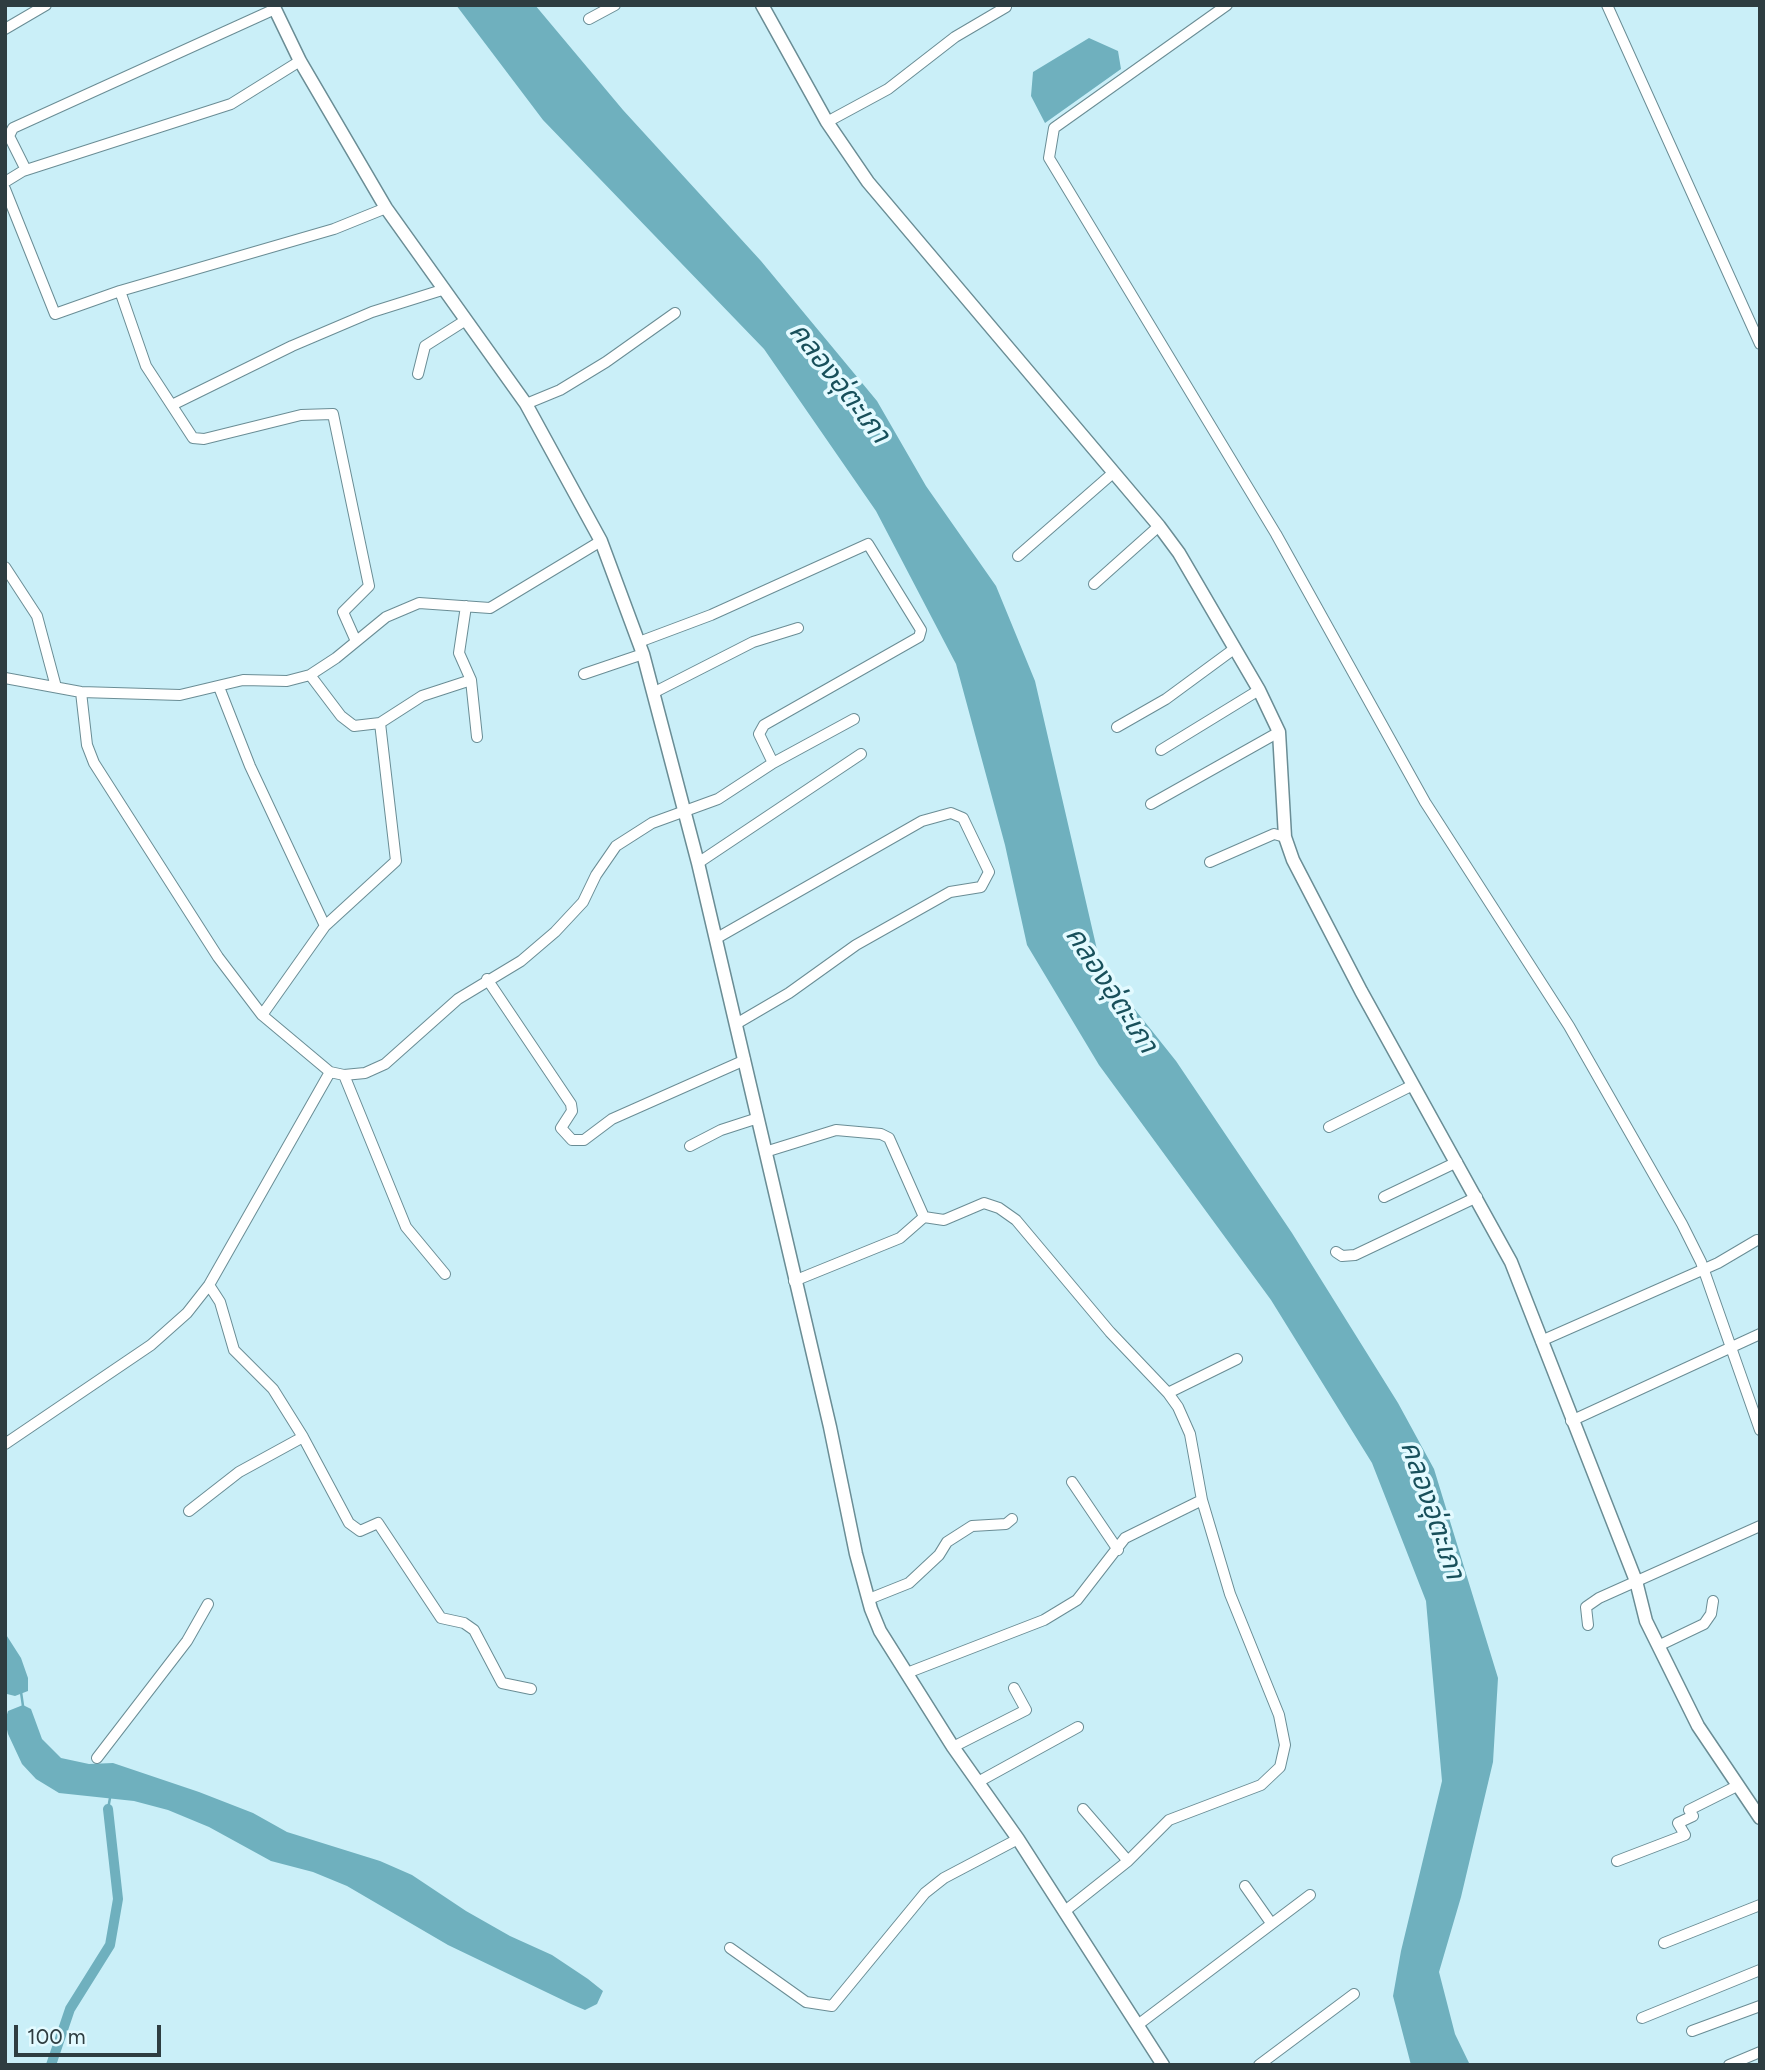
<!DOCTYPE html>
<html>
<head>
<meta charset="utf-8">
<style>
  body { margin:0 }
  #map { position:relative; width:1765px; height:2070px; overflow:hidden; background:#caeff8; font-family:Figtree,sans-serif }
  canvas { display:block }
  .frame { position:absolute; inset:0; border:7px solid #2e3d41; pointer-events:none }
  .scale { position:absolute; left:14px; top:2025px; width:147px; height:32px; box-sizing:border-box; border:4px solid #2e3d41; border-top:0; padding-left:9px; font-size:21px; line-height:24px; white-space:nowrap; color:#2e3d41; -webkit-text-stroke:5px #e3faff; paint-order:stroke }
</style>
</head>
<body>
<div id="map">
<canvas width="1765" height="2070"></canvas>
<div class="frame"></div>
<div class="scale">100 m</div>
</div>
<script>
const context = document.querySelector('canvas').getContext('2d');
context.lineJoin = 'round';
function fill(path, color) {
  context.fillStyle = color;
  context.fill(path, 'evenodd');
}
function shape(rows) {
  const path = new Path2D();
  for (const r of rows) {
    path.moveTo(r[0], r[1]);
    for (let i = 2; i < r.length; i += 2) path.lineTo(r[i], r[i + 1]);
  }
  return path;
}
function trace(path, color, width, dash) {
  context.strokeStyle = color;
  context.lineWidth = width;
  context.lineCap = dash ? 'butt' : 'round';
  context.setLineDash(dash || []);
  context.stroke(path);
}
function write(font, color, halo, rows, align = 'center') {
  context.font = font + ' Figtree,"Noto Sans Thai",sans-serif';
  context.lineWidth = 7;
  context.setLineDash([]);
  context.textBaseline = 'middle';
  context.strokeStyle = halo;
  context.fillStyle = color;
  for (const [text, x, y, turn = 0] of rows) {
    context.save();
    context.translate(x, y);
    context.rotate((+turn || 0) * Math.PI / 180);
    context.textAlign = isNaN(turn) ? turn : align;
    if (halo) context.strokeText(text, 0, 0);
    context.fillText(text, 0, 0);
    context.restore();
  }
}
const water = shape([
  [456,5,535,5,623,110,761,261,877,401,926,486,996,586,1035,681,1101,967,1176,1061,1292,1233,1398,1403,1434,1469,1498,1678,1493,1762,1461,1897,1439,1972,1455,2034,1470,2065,1411,2065,1393,1996,1401,1951,1442,1781,1426,1601,1372,1463,1271,1300,1099,1065,1027,945,1005,845,956,664,876,511,764,349,543,120],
  [1089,38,1118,51,1121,69,1045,123,1031,96,1033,72],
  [5,1633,21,1658,28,1678,28,1691,15,1696,7,1694,5,1688],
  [23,1705,31,1709,42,1739,61,1758,89,1764,113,1763,199,1792,253,1813,287,1832,380,1861,412,1875,466,1911,510,1936,552,1955,588,1979,603,1991,597,2004,585,2010,571,2004,448,1945,347,1886,313,1872,271,1861,209,1827,168,1810,134,1801,59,1793,36,1779,22,1764,8,1734,5,1721,8,1711]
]);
const stream = shape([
  [21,1692,23,1706],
  [108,1809,110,1798]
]);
const canal = shape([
  [51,2065,70,2009,110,1945,118,1899,108,1809]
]);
const minor = shape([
  [1227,5,1054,128,1049,158,1276,534,1425,802,1569,1026,1682,1224,1701,1262,1760,1430],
  [1607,5,1760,344],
  [589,19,615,5],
  [5,29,46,5],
  [827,122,888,89,955,37,1006,7],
  [26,170,9,136,13,128,275,9],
  [5,182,23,171,231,104,300,61],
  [5,189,55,314,120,291,334,229,386,208],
  [120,291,146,366,193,438,204,439,301,415,333,414,369,586,343,612,355,639],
  [418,374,425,346,466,320],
  [526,404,560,390,606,362,675,313],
  [172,405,292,346,372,312,442,290],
  [1018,556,1113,473],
  [5,567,37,616,56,687],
  [1094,584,1159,526],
  [466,606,459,653,471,680,477,737],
  [639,642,711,615,868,544,921,630,919,637,764,725,759,734,773,763],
  [584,674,643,654],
  [310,675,341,716,354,726,380,723,422,696,471,680],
  [5,678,81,692,180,695,243,680,287,681,310,675,336,658,386,617,419,603,490,608,601,541],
  [219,687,250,766,325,926,262,1015],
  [81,692,87,745,94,763,218,957,262,1015,330,1072,344,1075,365,1073,385,1064,458,999,521,961,555,932,583,902,596,875,616,846,652,823,718,799,773,763,854,719],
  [653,693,753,642,798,628],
  [1117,727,1166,699,1234,649],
  [1161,750,1259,690],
  [1151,804,1279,732],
  [1210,862,1274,834,1285,837],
  [698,863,861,754],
  [325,926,396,861,380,723],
  [717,938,922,821,951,813,963,818,989,872,981,887,950,892,856,945,789,993,736,1024],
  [487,979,571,1104,572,1111,561,1128,572,1140,584,1140,612,1119,745,1060],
  [344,1075,406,1227,445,1274],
  [1329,1127,1413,1085],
  [690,1146,721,1130,758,1118],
  [765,1152,836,1130,881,1134,889,1138,924,1217,944,1220,984,1203,999,1208,1016,1220,1110,1332,1168,1393,1178,1407,1190,1434,1202,1500,1230,1594,1279,1715,1285,1745,1280,1767,1261,1785,1169,1820,1128,1861,1065,1911],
  [1384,1197,1457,1162],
  [1336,1252,1342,1256,1355,1255,1477,1197],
  [794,1281,900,1238,924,1217],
  [209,1285,220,1302,234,1350,273,1389,303,1437,349,1523,360,1531,378,1523,441,1618,464,1623,474,1630,502,1683,531,1689],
  [1541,1341,1718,1263,1757,1240],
  [1168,1393,1237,1359],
  [1571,1421,1760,1334],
  [5,1444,151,1345,187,1313,209,1285,330,1072],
  [1072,1482,1118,1550],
  [189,1511,239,1472,303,1437],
  [869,1599,909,1583,939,1555,947,1542,972,1526,1006,1524,1012,1519],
  [1588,1625,1586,1607,1599,1598,1760,1526],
  [1658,1646,1704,1624,1711,1614,1713,1601],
  [907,1673,1044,1620,1077,1600,1125,1538,1202,1500],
  [953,1747,1026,1710,1014,1688],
  [97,1758,187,1641,208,1604],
  [978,1782,1078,1727],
  [1083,1809,1128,1861],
  [1617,1861,1685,1835,1678,1823,1693,1816,1689,1810,1737,1786],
  [1245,1886,1271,1923],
  [1664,1943,1760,1905],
  [730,1948,806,2002,832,2006,925,1893,944,1878,1018,1839],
  [1642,2018,1760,1970],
  [1139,2024,1310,1895],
  [1692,2031,1760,2006],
  [1259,2065,1354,1994],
  [1729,2065,1760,2052]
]);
const tertiary = shape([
  [273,5,300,61,386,208,526,404,601,541,643,654,698,863,830,1427,856,1554,871,1609,880,1631,953,1747,1018,1839,1163,2065],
  [762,5,827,122,868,182,1159,526,1179,553,1259,690,1279,732,1285,837,1293,860,1361,991,1511,1262,1636,1581,1646,1621,1698,1726,1760,1818]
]);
const waterNames = [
  ["คลองอุ่ตะเภา",839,383,52],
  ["คลองอุ่ตะเภา",1111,990,57],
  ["คลองอุ่ตะเภา",1432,1510,71]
];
fill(water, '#6fb0be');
trace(stream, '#6fb0be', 2.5);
trace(canal, '#6fb0be', 10);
trace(minor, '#6a8d95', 12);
trace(tertiary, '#6a8d95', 15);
trace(minor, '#fff', 10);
trace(tertiary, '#fff', 12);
write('italic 28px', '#18505b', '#e3faff', waterNames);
</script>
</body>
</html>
